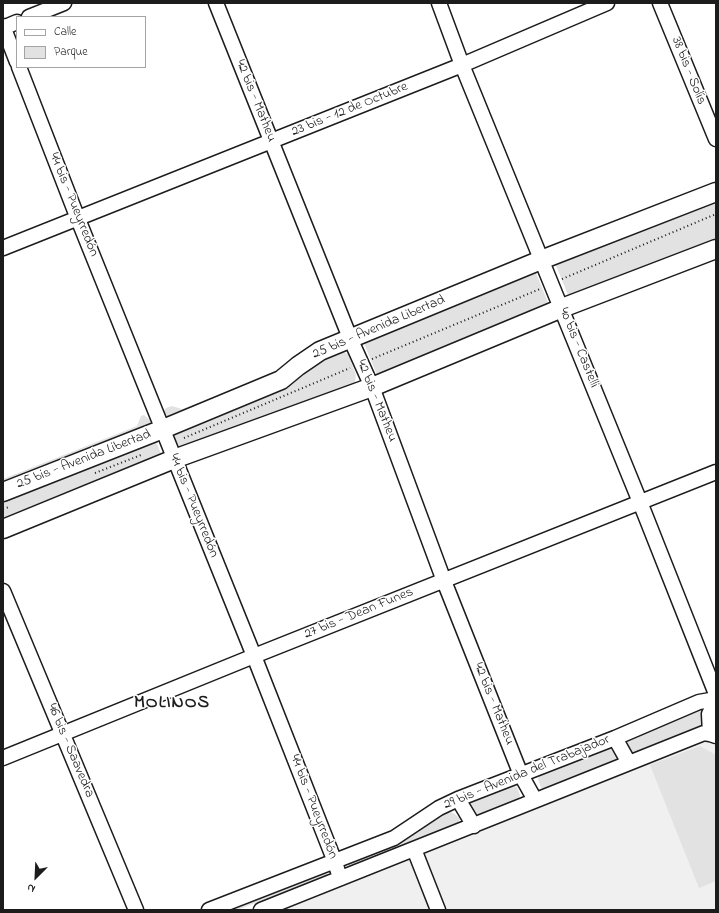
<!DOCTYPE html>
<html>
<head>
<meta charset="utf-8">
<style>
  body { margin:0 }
  #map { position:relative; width:719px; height:913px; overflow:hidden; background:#fff; font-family:"Indie Flower",sans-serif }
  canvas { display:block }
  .frame { position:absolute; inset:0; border:4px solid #1c1c1c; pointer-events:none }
  .legend { position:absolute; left:16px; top:16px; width:130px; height:52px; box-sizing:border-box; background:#fff; border:1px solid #a4a4a4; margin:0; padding:5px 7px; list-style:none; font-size:12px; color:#1c1c1c }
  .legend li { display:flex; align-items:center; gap:8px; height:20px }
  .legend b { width:20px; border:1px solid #a4a4a4 }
  .north { position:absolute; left:16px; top:857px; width:40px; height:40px; -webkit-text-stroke:3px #fff; paint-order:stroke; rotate:204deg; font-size:11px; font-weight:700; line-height:16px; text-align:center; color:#1c1c1c }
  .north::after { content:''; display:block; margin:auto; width:14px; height:18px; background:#1c1c1c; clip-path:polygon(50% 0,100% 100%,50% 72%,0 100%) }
</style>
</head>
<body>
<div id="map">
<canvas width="719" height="913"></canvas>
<div class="frame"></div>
<ul class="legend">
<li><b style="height:5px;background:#fff"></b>Calle</li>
<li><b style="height:11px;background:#e2e2e2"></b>Parque</li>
</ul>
<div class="north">N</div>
</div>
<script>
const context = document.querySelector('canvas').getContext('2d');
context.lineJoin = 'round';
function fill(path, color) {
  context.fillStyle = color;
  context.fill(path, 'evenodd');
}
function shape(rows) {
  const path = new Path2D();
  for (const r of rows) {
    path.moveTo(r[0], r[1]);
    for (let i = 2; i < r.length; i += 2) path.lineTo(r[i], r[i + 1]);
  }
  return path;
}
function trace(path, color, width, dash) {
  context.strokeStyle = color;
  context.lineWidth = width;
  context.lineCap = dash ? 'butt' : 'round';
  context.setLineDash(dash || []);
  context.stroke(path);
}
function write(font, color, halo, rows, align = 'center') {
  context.font = font + ' "Indie Flower",sans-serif';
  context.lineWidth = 3;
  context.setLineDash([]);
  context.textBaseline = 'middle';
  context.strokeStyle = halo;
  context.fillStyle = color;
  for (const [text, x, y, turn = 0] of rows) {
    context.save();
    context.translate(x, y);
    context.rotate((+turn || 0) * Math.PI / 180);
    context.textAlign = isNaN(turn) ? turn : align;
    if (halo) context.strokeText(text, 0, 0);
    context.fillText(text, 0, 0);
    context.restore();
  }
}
const built = shape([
  [704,741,712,743,716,746,716,910,278,910,356,878,410,859,469,834]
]);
const green = shape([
  [716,201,716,238,568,295,555,263],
  [536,273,549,305,377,375,364,343],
  [344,352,348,354,356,375,355,382,349,387,183,447,179,446,175,440,175,433,249,401,271,395,287,385,323,358,337,353],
  [272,376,174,416,168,417,165,414,164,411,166,408,172,406,182,409],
  [144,415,150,420,150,424,146,426,3,483,3,479,137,426,141,416],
  [155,439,162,456,3,520,3,500],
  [702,709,703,727,689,730,633,753,625,745,626,740],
  [700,746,716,755,716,881,699,888,650,765],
  [609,747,617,756,616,760,544,788,541,788,538,779,539,775],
  [514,786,517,787,520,795,519,798,479,815,477,815,470,808,471,802],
  [451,812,455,814,460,819,458,824,349,867,348,864,396,845,439,817,447,813],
  [327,873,328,875,237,910,229,910]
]);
const path = shape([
  [562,279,716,214],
  [372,359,540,289],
  [184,438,350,368],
  [95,473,141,455],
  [3,509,9,507]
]);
const minor = shape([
  [216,3,350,338,372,387,444,581,521,775,535,800],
  [439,3,462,65,640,502,716,694],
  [660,3,716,139],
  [29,17,64,3],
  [3,26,17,62],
  [3,28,17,22],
  [19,67,78,219,254,656,335,862,340,878],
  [3,248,462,65,607,3],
  [3,591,136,910],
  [716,702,709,714,710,734,716,736],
  [615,738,629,763],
  [3,758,254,656,716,472],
  [458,799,474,826],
  [414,849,438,910],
  [209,910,394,838,439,808,458,799,615,738,699,702,716,699],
  [261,910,629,763,704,733,710,734]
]);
const major = shape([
  [3,492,163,429,281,380,298,366,320,351,541,260,716,192],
  [3,529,174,459,372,387,562,308,716,249]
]);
const streetNames = [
  ["38 bis - Solís",688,71,68],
  ["42 bis - Matheu",255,101,68],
  ["23 bis - 12 de Octubre",350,110,-22],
  ["44 bis - Pueyrredón",73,205,68],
  ["25 bis - Avenida Libertad",379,328,-23],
  ["40 bis - Castelli",578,348,68],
  ["42 bis - Matheu",376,401,68],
  ["25 bis - Avenida Libertad",84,460,-21],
  ["44 bis - Pueyrredón",193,506,68],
  ["27 bis - Dean Funes",359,614,-22],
  ["42 bis - Matheu",493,704,68],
  ["46 bis - Saavedra",70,751,67],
  ["29 bis - Avenida del Trabajador",527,773,-22],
  ["44 bis - Pueyrredón",313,807,69]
];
const districtNames = [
  ["MOLINOS",172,704]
];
fill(built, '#f0f0f0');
fill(green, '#e2e2e2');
trace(minor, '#1c1c1c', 17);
trace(major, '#1c1c1c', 21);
trace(path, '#1c1c1c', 2, [1, 3]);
trace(minor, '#fff', 14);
trace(major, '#fff', 18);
write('14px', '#1c1c1c', '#fff', streetNames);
context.letterSpacing = '1px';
write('bold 18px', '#1c1c1c', '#fff', districtNames);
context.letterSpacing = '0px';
</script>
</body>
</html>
